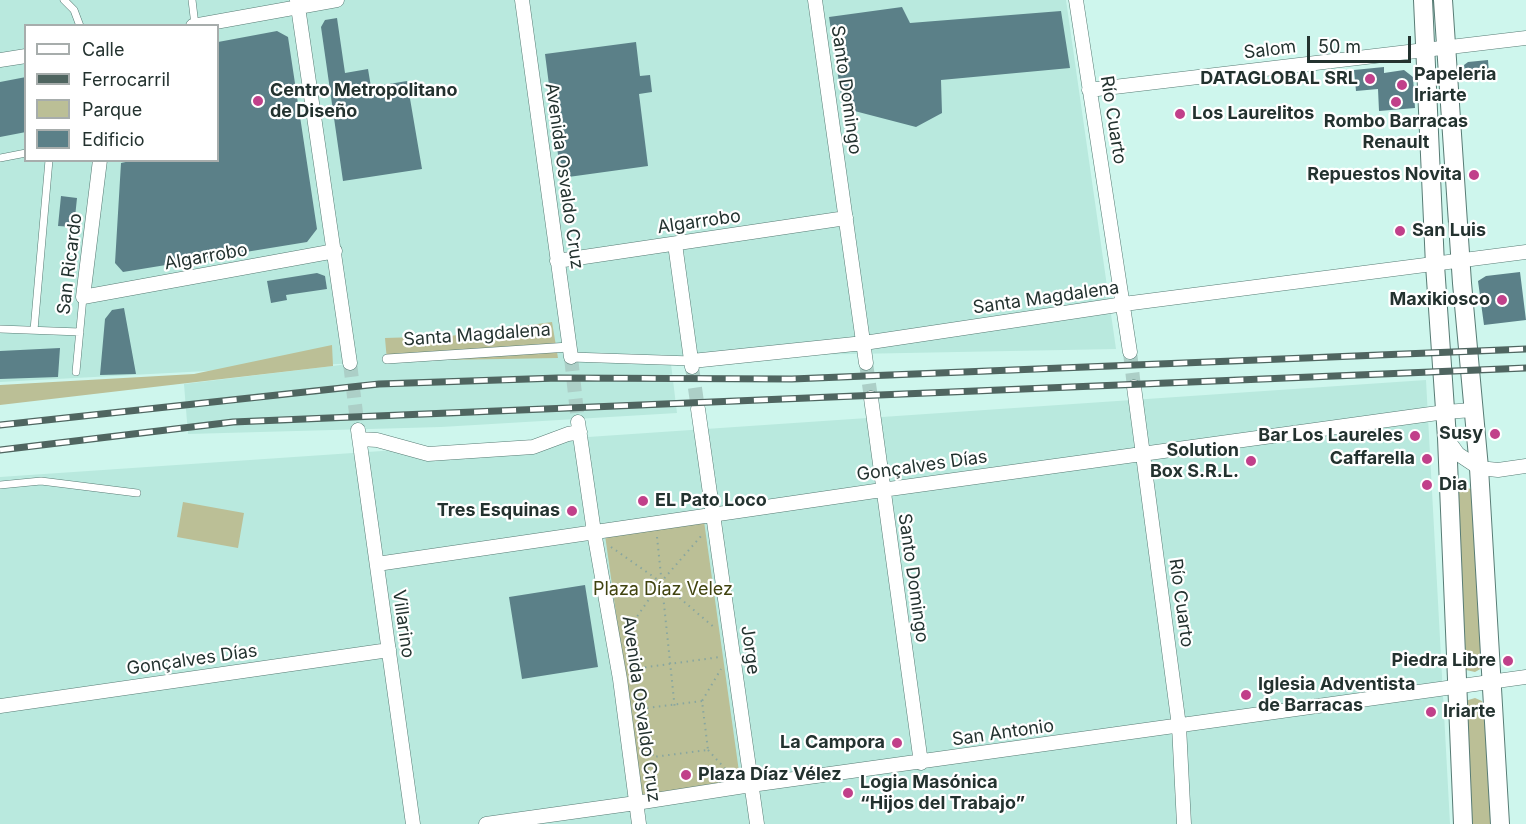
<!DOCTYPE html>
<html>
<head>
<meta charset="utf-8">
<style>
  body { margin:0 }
  #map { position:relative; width:1526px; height:824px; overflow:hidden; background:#cef6ed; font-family:Inter,sans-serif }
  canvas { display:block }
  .legend { position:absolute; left:24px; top:24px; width:195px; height:138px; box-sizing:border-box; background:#fff; border:2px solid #a7adac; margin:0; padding:8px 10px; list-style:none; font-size:18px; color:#23322f }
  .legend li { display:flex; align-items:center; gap:12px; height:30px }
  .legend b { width:30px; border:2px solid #a7adac }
  .scale { position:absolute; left:1307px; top:36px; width:104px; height:27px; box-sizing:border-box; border:3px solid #23322f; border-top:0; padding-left:8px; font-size:18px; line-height:21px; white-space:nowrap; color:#23322f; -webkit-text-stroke:4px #fff; paint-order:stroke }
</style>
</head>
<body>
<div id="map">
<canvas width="1526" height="824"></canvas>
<ul class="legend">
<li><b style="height:8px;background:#fff"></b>Calle</li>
<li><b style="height:8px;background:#4f6560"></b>Ferrocarril</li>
<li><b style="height:16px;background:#bbbf96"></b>Parque</li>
<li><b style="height:16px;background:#5b8088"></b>Edificio</li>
</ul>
<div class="scale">50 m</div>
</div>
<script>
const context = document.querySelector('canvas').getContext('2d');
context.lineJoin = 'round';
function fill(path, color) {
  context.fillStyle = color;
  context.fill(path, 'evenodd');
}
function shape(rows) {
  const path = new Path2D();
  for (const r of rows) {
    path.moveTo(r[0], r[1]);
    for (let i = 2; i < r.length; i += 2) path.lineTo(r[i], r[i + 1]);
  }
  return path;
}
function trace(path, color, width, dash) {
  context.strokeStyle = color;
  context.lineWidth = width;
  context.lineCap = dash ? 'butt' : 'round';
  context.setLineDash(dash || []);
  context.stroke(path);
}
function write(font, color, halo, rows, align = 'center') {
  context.font = font + ' Inter,sans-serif';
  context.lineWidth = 4.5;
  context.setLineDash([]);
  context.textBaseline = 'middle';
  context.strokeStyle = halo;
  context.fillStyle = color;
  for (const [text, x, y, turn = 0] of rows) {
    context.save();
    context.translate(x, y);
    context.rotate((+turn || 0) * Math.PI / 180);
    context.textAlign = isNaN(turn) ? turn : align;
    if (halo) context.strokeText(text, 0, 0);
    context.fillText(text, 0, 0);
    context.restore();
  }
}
const built = shape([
  [0,0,1066,0,1116,349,589,359,671,364,677,413,441,427,188,434,184,384,357,363,0,382],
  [26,26,218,26,218,160,26,160],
  [1426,380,1450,824,0,824,0,477]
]);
const green = shape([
  [552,322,558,358,387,361,385,338,450,336],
  [332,345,333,366,0,405,0,385,194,374],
  [1464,487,1471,489,1473,495,1482,668,1475,672,1466,670,1463,663,1457,494],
  [183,502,244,513,238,548,177,537],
  [704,521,741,786,642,800,605,535],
  [1475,698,1482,701,1485,708,1494,824,1469,824,1465,701]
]);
const building = shape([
  [902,7,910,23,1061,11,1070,68,941,80,942,113,916,127,843,108,829,17],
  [337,18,345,73,368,69,371,87,407,81,422,169,343,181,321,27,325,20],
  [277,31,288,37,317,229,307,242,123,272,115,263,121,163,135,160,218,160,218,42],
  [636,42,640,76,650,75,652,92,639,94,648,166,561,178,545,54],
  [1488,60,1489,74,1466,76,1464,65,1468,62],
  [1384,67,1384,73,1404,70,1413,77,1415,108,1379,111,1378,89,1356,91,1354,70],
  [26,77,26,132,0,137,0,82],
  [61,196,77,198,74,227,58,226],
  [1520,272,1526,320,1484,325,1478,281,1486,276],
  [317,273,325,276,327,289,286,295,287,300,271,303,267,281],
  [124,308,136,374,100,375,105,319,112,310],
  [60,348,58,377,0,379,0,351],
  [585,585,598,667,522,679,509,597]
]);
const minorTunnel = shape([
  [1130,352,1134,387],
  [571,357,578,422],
  [350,363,358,430],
  [866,363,871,398],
  [692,367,698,409]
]);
const path = shape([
  [657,537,675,710],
  [611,547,661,582,702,535],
  [627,631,661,582,716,629],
  [633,669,720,657],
  [636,693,647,708],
  [702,701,647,708,653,757,708,750,702,701,721,669],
  [708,750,730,774],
  [647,773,653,757]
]);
const service = shape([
  [64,0,74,10,80,26],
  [192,0,195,25],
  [0,158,26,153],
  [0,329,80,332],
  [34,330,49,160],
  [76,372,83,297],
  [0,485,41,481,137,493]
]);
const pedestrian = shape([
  [571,357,692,361],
  [387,359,569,347]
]);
const minor = shape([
  [297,0,350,363],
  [522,0,571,357],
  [815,0,866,363],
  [1076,0,1130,352],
  [193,26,337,0],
  [0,60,26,56],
  [1089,90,1526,38],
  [100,160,83,297,335,251],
  [675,244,692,367],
  [557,261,846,218],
  [692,361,864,343,1124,304,1526,252],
  [1134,387,1179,726,1184,824],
  [871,398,921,763],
  [698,409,757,824],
  [578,422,594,532,620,679,639,824],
  [358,430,413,824],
  [360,439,377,440,428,454,533,447,568,434,580,432],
  [1448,440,1458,454,1479,468,1498,470,1526,466],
  [377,564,882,490,1445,412,1473,410],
  [0,706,389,650],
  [486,824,636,803,751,785,1526,677]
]);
const secondary = shape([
  [1423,0,1435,265,1447,438,1463,824],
  [1443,0,1462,283,1479,468,1500,824]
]);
const rail = shape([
  [0,425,379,384,558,378,792,379,1526,349],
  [0,450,233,422,1526,368]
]);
const markers = [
  [1370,79,6,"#c1408a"],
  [1402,85,6,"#c1408a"],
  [258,101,6,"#c1408a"],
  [1396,102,6,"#c1408a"],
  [1180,114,6,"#c1408a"],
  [1474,175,6,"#c1408a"],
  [1400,231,6,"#c1408a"],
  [1502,300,6,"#c1408a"],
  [1495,434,6,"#c1408a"],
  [1415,436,6,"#c1408a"],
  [1427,459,6,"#c1408a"],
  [1251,461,6,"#c1408a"],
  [1427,485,6,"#c1408a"],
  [643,501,6,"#c1408a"],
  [572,511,6,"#c1408a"],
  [1508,661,6,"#c1408a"],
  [1246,695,6,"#c1408a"],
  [1431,712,6,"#c1408a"],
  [897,743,6,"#c1408a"],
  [686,775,6,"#c1408a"],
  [848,793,6,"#c1408a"]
];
const streetNames = [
  ["Salom",1270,50,-7],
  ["Santo Domingo",846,90,82],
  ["Río Cuarto",1113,120,81],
  ["Avenida Osvaldo Cruz",564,176,82],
  ["Algarrobo",699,222,-8],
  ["Algarrobo",206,257,-10],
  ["San Ricardo",70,264,-83],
  ["Santa Magdalena",1046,298,-8],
  ["Santa Magdalena",477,335,-4],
  ["Gonçalves Días",922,466,-8],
  ["Santo Domingo",913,578,82],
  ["Río Cuarto",1181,603,82],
  ["Villarino",403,624,82],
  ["Jorge",750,650,82],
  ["Gonçalves Días",192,660,-8],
  ["Avenida Osvaldo Cruz",641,709,82],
  ["San Antonio",1003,733,-8]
];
const poiNames = [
  ["Papeleria",1414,75],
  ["Iriarte",1414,96],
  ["DATAGLOBAL SRL",1358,79,"right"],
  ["Centro Metropolitano",270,91],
  ["de Diseño",270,112],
  ["Los Laurelitos",1192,114],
  ["Rombo Barracas",1396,122,"center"],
  ["Renault",1396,143,"center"],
  ["Repuestos Novita",1462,175,"right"],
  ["San Luis",1412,231],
  ["Maxikiosco",1490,300,"right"],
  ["Susy",1483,434,"right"],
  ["Bar Los Laureles",1403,436,"right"],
  ["Solution",1239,451,"right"],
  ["Box S.R.L.",1239,472,"right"],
  ["Caffarella",1415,459,"right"],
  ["Dia",1439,485],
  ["EL Pato Loco",655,501],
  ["Tres Esquinas",560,511,"right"],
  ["Piedra Libre",1496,661,"right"],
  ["Iglesia Adventista",1258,685],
  ["de Barracas",1258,706],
  ["Iriarte",1443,712],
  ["La Campora",885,743,"right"],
  ["Plaza Díaz Vélez",698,775],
  ["Logia Masónica",860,783],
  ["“Hijos del Trabajo”",860,804]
];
const parkNames = [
  ["Plaza Díaz Velez",663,590]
];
fill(built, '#b9e9de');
fill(green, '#bbbf96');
fill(building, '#5b8088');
trace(minorTunnel, '#accfc7', 14, [14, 7]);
trace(service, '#587c75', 8);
trace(pedestrian, '#587c75', 10);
trace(minor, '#587c75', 15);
trace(secondary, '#587c75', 20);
trace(path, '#88a69f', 2, [1.5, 4.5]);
trace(service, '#fff', 7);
trace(pedestrian, '#fff', 9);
trace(minor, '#fff', 14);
trace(secondary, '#fff', 18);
trace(rail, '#4f6560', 7);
trace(rail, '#fff', 4.5, [14]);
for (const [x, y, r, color] of markers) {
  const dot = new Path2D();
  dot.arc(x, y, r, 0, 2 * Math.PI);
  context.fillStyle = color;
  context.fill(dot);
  trace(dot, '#fff', 2);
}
write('18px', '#23322f', '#fff', streetNames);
write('bold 18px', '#23322f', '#fff', poiNames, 'left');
write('18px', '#40430f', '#fff', parkNames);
</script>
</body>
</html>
